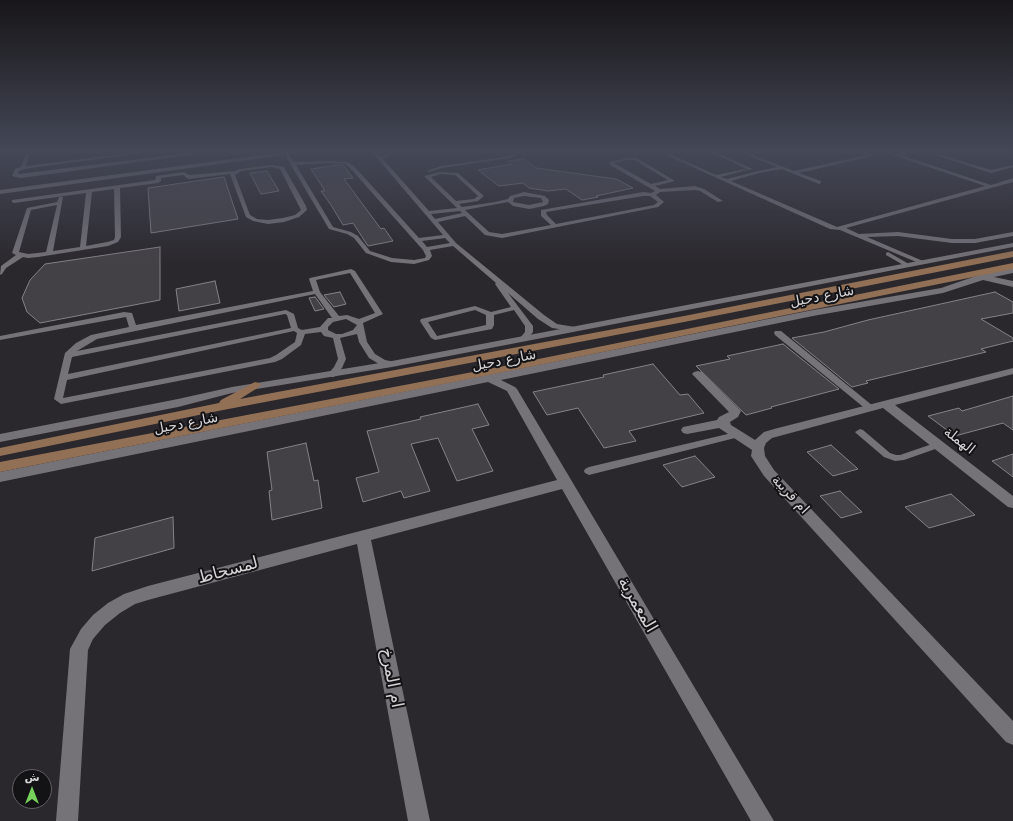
<!DOCTYPE html>
<html>
<head>
<meta charset="utf-8">
<style>
  body { margin:0 }
  #map { position:relative; width:1013px; height:821px; overflow:hidden; background:#2b282d; font-family:"DejaVu Sans",Cairo,sans-serif }
  canvas { display:block }
  .north { position:absolute; left:12px; top:769px; width:40px; height:40px; box-sizing:border-box; background:#131214; border:1px solid #615f62; border-radius:50%; rotate:0deg; font-size:11px; font-weight:700; line-height:16px; text-align:center; color:#d5d3d6 }
  .north::after { content:''; display:block; margin:auto; width:14px; height:18px; background:#76d25a; clip-path:polygon(50% 0,100% 100%,50% 72%,0 100%) }
</style>
</head>
<body>
<div id="map">
<canvas width="1013" height="821"></canvas>
<div class="north">ش</div>
</div>
<script>
const context = document.querySelector('canvas').getContext('2d');
context.lineJoin = 'round';
function fill(path, color) {
  context.fillStyle = color;
  context.fill(path, 'evenodd');
}
function shape(rows) {
  const path = new Path2D();
  for (const r of rows) {
    path.moveTo(r[0], r[1]);
    for (let i = 2; i < r.length; i += 2) path.lineTo(r[i], r[i + 1]);
  }
  return path;
}
function trace(path, color, width, dash) {
  context.strokeStyle = color;
  context.lineWidth = width;
  context.lineCap = dash ? 'butt' : 'round';
  context.setLineDash(dash || []);
  context.stroke(path);
}
function write(font, color, halo, rows, align = 'center') {
  context.font = font + ' "DejaVu Sans",Cairo,sans-serif';
  context.lineWidth = 4;
  context.setLineDash([]);
  context.textBaseline = 'middle';
  context.strokeStyle = halo;
  context.fillStyle = color;
  for (const [text, x, y, turn = 0] of rows) {
    context.save();
    context.translate(x, y);
    context.rotate((+turn || 0) * Math.PI / 180);
    context.textAlign = isNaN(turn) ? turn : align;
    if (halo) context.strokeText(text, 0, 0);
    context.fillText(text, 0, 0);
    context.restore();
  }
}
const building = shape([
  [524,159,536,168,616,179,633,188,596,196,598,197,582,200,566,189,548,191,529,188,523,183,499,186,478,170,512,164,508,161,524,159],
  [338,165,343,165,353,178,344,179,381,229,384,228,393,241,368,246,353,223,343,225,331,205,321,191,325,191,311,169,338,165],
  [267,171,279,191,261,194,250,173,267,171],
  [224,177,238,219,151,233,148,188,224,177],
  [160,247,160,300,40,323,27,312,22,298,30,280,45,264,160,247],
  [215,281,220,303,179,311,176,289,215,281],
  [340,292,346,304,334,307,324,295,340,292],
  [995,292,1013,302,1013,313,981,319,1013,338,1013,341,981,349,986,352,866,381,868,383,852,387,792,338,824,332,868,320,995,292],
  [315,297,324,309,315,311,309,298,315,297],
  [783,344,839,389,771,407,772,408,746,415,696,366,730,359,727,356,783,344],
  [653,364,680,395,688,394,704,413,629,431,636,441,604,448,578,408,547,415,533,392,604,377,603,375,653,364],
  [1013,396,1013,430,1003,423,955,436,928,416,959,408,962,411,1013,396],
  [478,404,489,425,472,429,493,471,457,481,438,438,411,444,430,491,404,498,401,491,363,502,356,478,379,472,367,431,421,419,420,417,478,404],
  [306,443,314,481,318,480,322,508,272,520,269,491,272,490,267,452,306,443],
  [831,445,858,469,833,476,807,452,831,445],
  [1013,454,1013,477,992,461,1013,454],
  [695,456,715,477,682,487,663,465,695,456],
  [840,491,862,512,841,518,820,496,840,491],
  [951,494,975,515,929,528,905,507,951,494],
  [173,517,174,548,92,571,95,538,173,517]
]);
const service = shape([
  [144,151,157,151,24,169,19,171,18,174,205,151,218,151,21,178,12,176,15,169,21,167,26,154,28,153,30,154,26,166,144,151],
  [283,151,304,151,289,154,294,162,329,161,348,162,354,166,419,238,443,235,371,151,376,151,381,157,391,151,396,151,383,159,429,211,457,208,424,176,440,172,458,173,484,196,478,201,459,204,462,207,495,202,508,199,510,196,524,192,545,196,549,200,548,204,544,206,529,209,513,206,508,202,465,210,489,232,502,234,551,225,541,216,541,210,643,192,651,193,655,191,610,165,609,162,627,158,637,158,675,181,655,186,660,189,695,186,704,189,723,201,718,202,700,191,695,190,660,192,656,195,664,202,658,207,502,238,485,235,465,216,438,222,456,243,544,315,557,324,575,327,576,329,572,331,552,328,538,319,508,293,533,326,533,332,527,340,524,340,520,338,525,332,525,326,514,310,494,315,494,325,492,329,435,340,431,338,420,321,421,319,475,306,491,312,511,307,495,284,496,283,453,246,430,250,432,256,429,260,414,264,391,262,366,253,354,238,347,234,329,229,285,155,0,194,0,190,283,152,283,151],
  [627,160,634,160,668,180,651,184,614,163,627,160],
  [329,163,345,164,350,168,423,250,426,256,425,258,414,260,392,258,370,251,358,236,351,232,333,227,296,165,329,163],
  [440,174,455,175,478,196,474,199,456,201,431,177,440,174],
  [524,196,541,198,543,202,529,205,513,202,514,198,524,196],
  [643,196,650,196,658,202,654,205,556,224,547,215,546,212,643,196],
  [460,211,462,213,435,219,431,214,460,211],
  [445,238,450,243,427,247,422,241,445,238],
  [475,310,486,315,486,325,437,336,428,322,475,310],
  [518,151,523,151,511,158,442,168,429,172,427,171,441,166,510,156,518,151],
  [657,151,663,151,716,175,745,169,747,170,721,177,727,179,758,171,777,167,737,151,743,151,794,171,866,155,858,151,864,151,873,154,873,156,799,173,821,181,821,183,819,184,782,169,759,173,731,181,837,227,985,186,881,151,888,151,896,154,908,151,917,151,901,155,991,185,1013,178,1013,182,846,228,859,234,898,232,952,239,975,239,1013,232,1013,236,975,243,952,243,898,236,867,237,923,261,923,263,921,264,840,230,830,229,657,151],
  [708,151,714,151,753,169,749,170,708,151],
  [922,151,929,151,991,170,1013,165,1013,167,991,173,922,151],
  [272,165,284,167,306,206,307,210,299,217,284,222,268,224,253,221,246,217,230,174,188,179,183,175,161,178,161,181,158,183,120,188,121,237,118,242,108,246,38,257,28,258,23,257,6,268,2,274,0,275,1,266,16,255,12,253,27,208,57,202,59,197,63,197,53,251,80,247,86,193,14,203,12,202,12,200,155,180,156,176,184,172,189,175,235,171,240,169,272,165],
  [272,167,280,169,301,210,295,215,283,218,268,220,257,219,250,215,235,175,241,171,272,167],
  [114,189,115,237,114,240,107,242,86,246,92,192,114,189],
  [57,205,46,252,28,254,19,252,31,210,57,205],
  [888,252,909,264,910,265,905,266,886,255,886,253,888,252],
  [351,269,355,271,383,314,363,323,367,342,375,354,385,360,395,362,396,364,395,366,379,364,369,358,359,342,357,334,340,338,346,359,342,368,334,377,328,377,327,375,334,367,338,359,333,338,324,336,321,332,305,334,301,345,282,359,275,362,61,404,54,399,65,353,76,343,91,335,129,327,126,317,0,340,0,336,124,312,132,313,136,325,313,291,309,279,310,278,351,269],
  [350,273,375,313,359,319,347,315,339,316,320,292,316,280,350,273],
  [315,294,332,318,328,318,320,327,302,330,298,328,294,314,286,310,77,351,97,339,315,294],
  [285,314,287,315,291,328,68,374,72,357,285,314],
  [346,319,357,325,353,330,342,334,336,334,328,330,328,327,333,322,346,319],
  [294,331,297,333,295,342,276,355,270,358,63,398,67,380,294,331],
  [775,331,781,331,873,406,874,408,873,410,867,410,775,335,774,333,775,331],
  [860,429,863,430,890,453,896,455,900,455,938,442,943,445,941,447,904,460,895,461,884,457,857,434,855,432,860,429],
  [736,432,741,435,739,437,589,475,585,473,584,471,585,469,589,467,736,432]
]);
const minor = shape([
  [1013,243,1013,247,392,367,232,393,178,407,0,442,0,434,178,399,232,387,392,361,1013,243],
  [1013,267,1013,273,994,277,1013,281,1013,287,983,280,943,293,813,316,501,380,515,387,517,389,774,821,751,821,562,489,371,540,430,821,408,821,357,544,148,600,135,604,120,613,105,625,93,639,88,650,78,821,56,821,70,649,81,629,93,615,108,603,124,594,148,586,557,480,507,391,488,382,0,482,0,472,813,310,941,288,976,276,1013,267],
  [1013,368,1013,374,895,405,1013,496,1013,508,1008,507,883,408,772,438,766,443,764,448,765,456,774,470,1013,721,1013,745,1006,742,764,476,751,456,752,450,719,428,687,434,683,433,681,430,683,427,717,420,719,417,729,412,694,376,692,374,694,372,698,371,702,372,741,411,738,417,730,422,731,425,755,440,764,432,774,429,1013,368]
]);
const secondary = shape([
  [1013,251,1013,257,684,322,218,411,0,456,0,448,219,403,221,400,255,382,259,383,261,385,259,387,240,399,684,316,1013,251],
  [1013,263,1013,269,499,373,0,472,0,462,499,367,1013,263]
]);
const streetNames = [
  ["شارع دحيل",822,297,-11],
  ["شارع دحيل",504,361,-11],
  ["شارع دحيل",186,424,-11],
  ["الهملة",959,441,38],
  ["ام قريبة",790,495,47]
];
const nearStreetnames = [
  ["لمسحاط",228,571,-15],
  ["المعمرية",637,605,60],
  ["ام المرخ",391,678,79]
];
fill(building, '#444146');
trace(building, '#858288', 1);
fill(service, '#757278');
fill(minor, '#757278');
fill(secondary, '#927055');
const sky = context.createLinearGradient(0, 0, 0, 266);
sky.addColorStop(0, '#181619');
sky.addColorStop(0.57, '#444857');
sky.addColorStop(1, '#44485700');
context.fillStyle = sky;
context.fillRect(0, 0, 1013, 266);
write('14px', '#d5d3d6', '#131214', streetNames);
write('17px', '#d5d3d6', '#131214', nearStreetnames);
</script>
</body>
</html>
